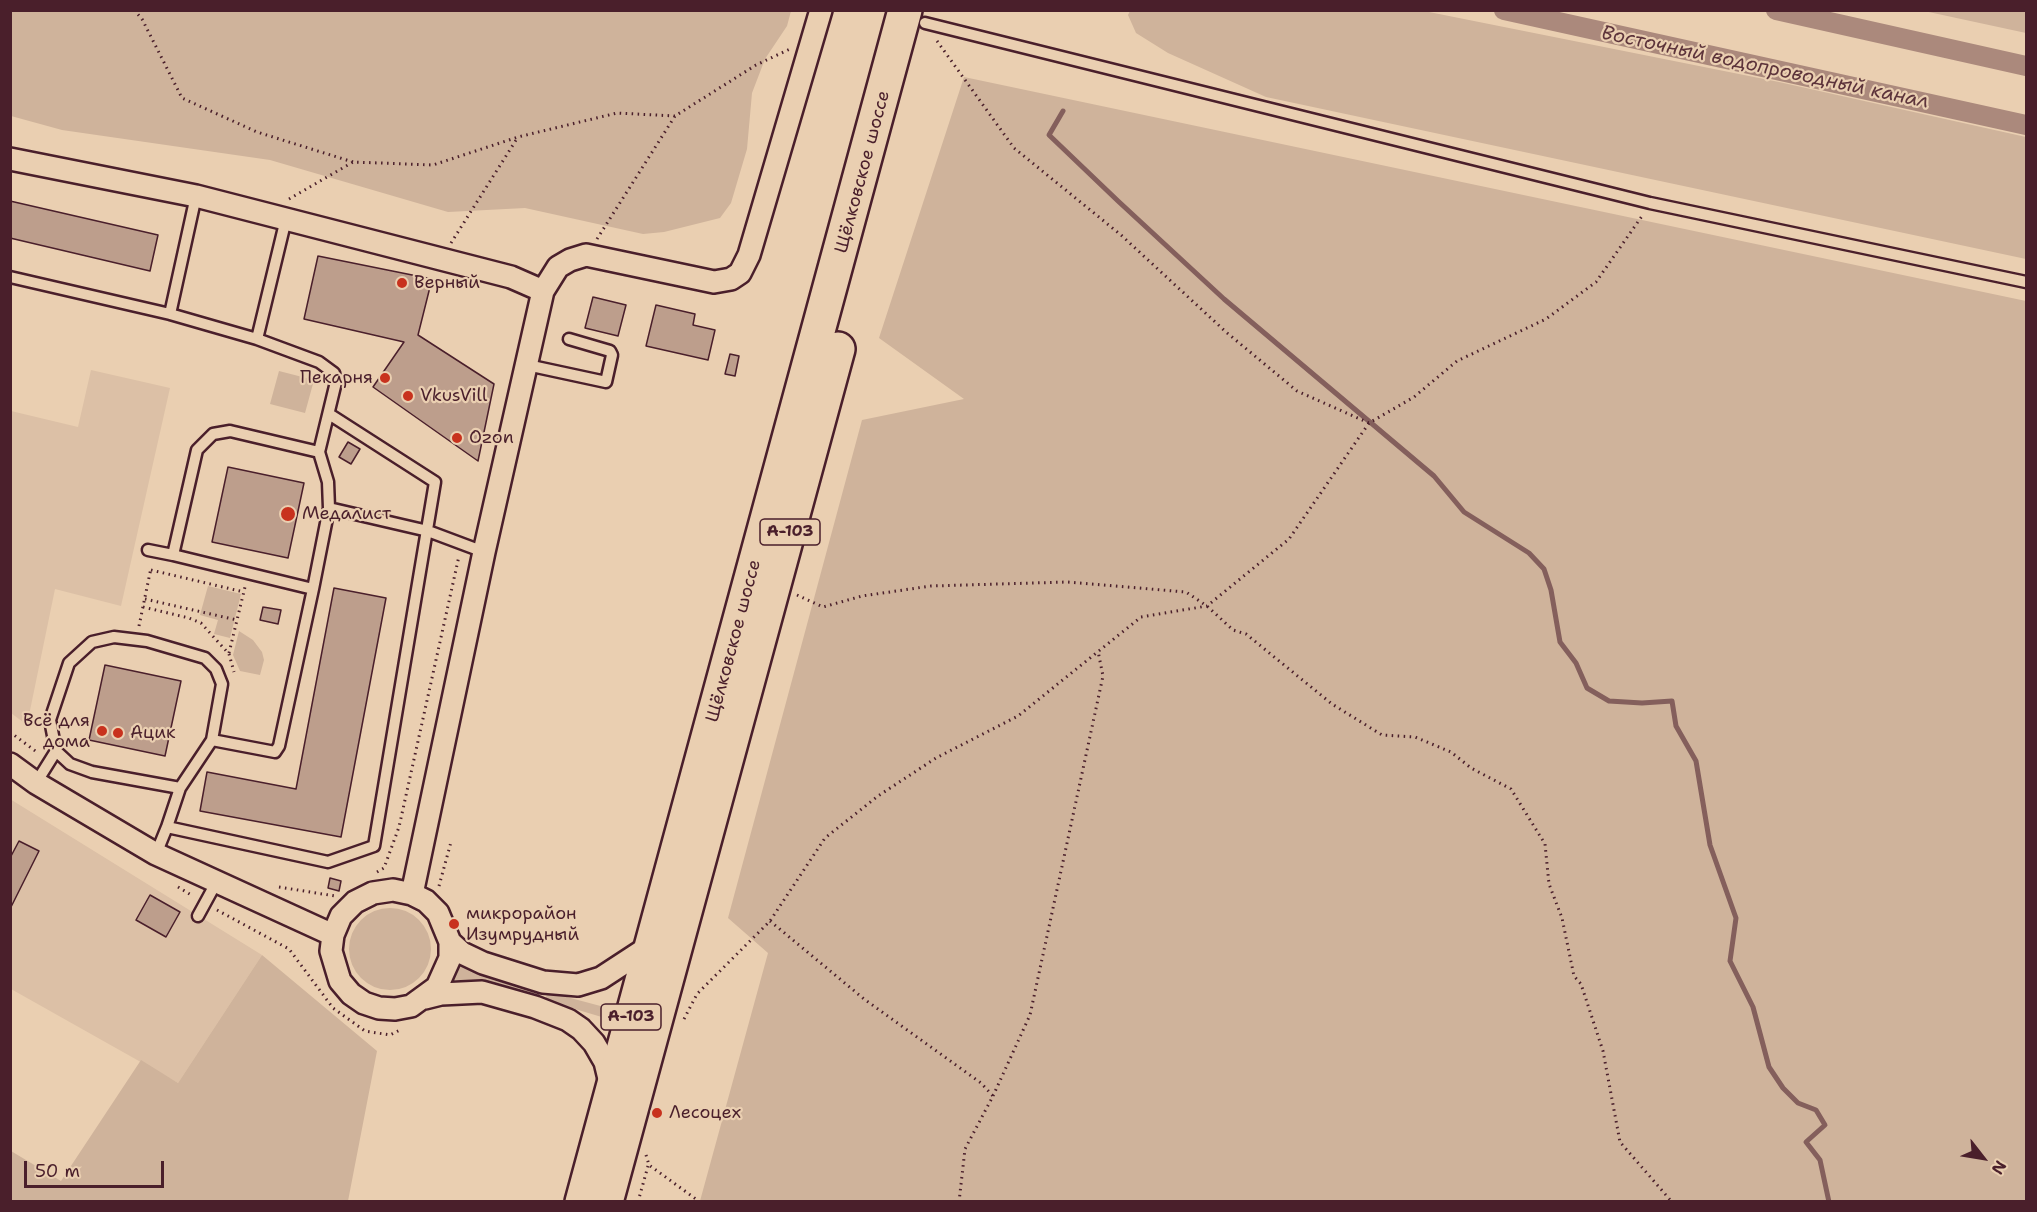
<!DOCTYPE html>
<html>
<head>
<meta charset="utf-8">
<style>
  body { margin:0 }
  #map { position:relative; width:2037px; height:1212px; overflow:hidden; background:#eacfb1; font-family:"Shantell Sans",sans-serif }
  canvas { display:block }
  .frame { position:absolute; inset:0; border:12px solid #4a1f2b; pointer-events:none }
  .north { position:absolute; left:1953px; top:1128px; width:60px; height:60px; -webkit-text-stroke:4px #eacfb1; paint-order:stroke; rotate:121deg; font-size:16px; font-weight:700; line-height:24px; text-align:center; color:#4a1f2b }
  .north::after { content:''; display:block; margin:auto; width:21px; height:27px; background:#4a1f2b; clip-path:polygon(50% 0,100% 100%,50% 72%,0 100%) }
  .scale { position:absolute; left:24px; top:1161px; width:140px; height:27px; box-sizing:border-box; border:3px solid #4a1f2b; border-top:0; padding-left:8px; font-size:18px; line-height:21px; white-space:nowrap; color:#4a1f2b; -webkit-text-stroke:4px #eacfb1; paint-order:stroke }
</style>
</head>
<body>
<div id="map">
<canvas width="2037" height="1212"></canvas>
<div class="frame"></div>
<div class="north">N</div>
<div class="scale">50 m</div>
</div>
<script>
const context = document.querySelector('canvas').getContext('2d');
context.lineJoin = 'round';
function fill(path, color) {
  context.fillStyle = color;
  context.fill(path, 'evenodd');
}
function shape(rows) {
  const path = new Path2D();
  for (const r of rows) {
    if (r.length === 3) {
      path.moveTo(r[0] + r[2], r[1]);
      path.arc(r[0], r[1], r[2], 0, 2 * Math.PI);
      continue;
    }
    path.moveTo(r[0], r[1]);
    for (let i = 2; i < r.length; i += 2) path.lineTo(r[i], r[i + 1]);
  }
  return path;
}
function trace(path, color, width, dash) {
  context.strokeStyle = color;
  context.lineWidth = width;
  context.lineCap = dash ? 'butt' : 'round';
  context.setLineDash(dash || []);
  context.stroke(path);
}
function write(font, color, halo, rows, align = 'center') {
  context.font = font + ' "Shantell Sans",sans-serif';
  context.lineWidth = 4.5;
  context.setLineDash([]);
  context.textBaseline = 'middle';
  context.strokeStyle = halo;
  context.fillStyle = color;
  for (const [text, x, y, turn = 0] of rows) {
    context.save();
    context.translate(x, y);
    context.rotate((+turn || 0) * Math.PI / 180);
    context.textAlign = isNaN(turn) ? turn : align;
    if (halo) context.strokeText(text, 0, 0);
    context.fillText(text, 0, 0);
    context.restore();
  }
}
const built = shape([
  [91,370,170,388,121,606,55,589,27,725,11,713,11,411,78,427],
  [10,799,262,955,178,1083,11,989]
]);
const green = shape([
  [10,11,11,10,791,11,787,26,765,59,752,93,747,149,731,203,720,218,664,232,643,234,525,208,448,212,270,160,62,130,11,116],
  [1130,11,1424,11,1779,82,2026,137,2026,259,1266,97,1168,53,1136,33,1128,15],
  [1924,11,2026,11,2026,33],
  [964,77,2026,301,2026,1201,700,1201,768,953,728,918,862,420,964,399,879,338],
  [279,371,314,380,305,413,270,404],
  [208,586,241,594,230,638,214,634,218,620,200,615],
  [239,631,253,640,262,652,264,660,260,675,240,671,233,655],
  [390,949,41],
  [262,955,377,1051,348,1201,11,1201,11,1151,61,1181,141,1060,178,1083],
  [458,958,535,987,532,996,477,980,452,980],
  [548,992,608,1008,605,1018,545,1000]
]);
const stream = shape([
  [1063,111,1049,135,1118,201,1224,299,1434,476,1464,512,1529,553,1544,569,1551,590,1560,642,1576,663,1587,688,1609,701,1642,703,1672,701,1676,726,1696,761,1710,845,1736,918,1730,961,1753,1007,1769,1067,1783,1088,1798,1103,1816,1110,1825,1125,1806,1142,1820,1160,1829,1202]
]);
const canal = shape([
  [1504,10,2026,125],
  [1776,10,2026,66]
]);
const building = shape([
  [10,201,158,235,150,271,10,238,10,201],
  [318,256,432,279,418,335,494,384,478,461,373,387,404,342,304,319,318,256],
  [593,297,626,305,618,336,585,328,593,297],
  [656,305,695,314,693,325,715,330,708,360,646,346,656,305],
  [730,354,739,356,735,376,725,374,730,354],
  [348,442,360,449,351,464,339,457,348,442],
  [228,467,304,483,288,558,212,542,228,467],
  [334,588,386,598,341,837,200,811,207,772,296,789,334,588],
  [263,607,281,610,278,624,260,620,263,607],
  [105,665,181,681,165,756,89,740,105,665],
  [19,841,39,851,10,909,10,858,19,841],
  [330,878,341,881,339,891,328,888,330,878],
  [150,895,180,912,166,937,136,920,150,895]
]);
const path = shape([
  [134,10,142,19,182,98,257,132,353,162],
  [937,41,1014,148,1121,235,1226,332,1297,391,1369,423],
  [289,199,353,162,433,165,518,137,617,113,675,116],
  [597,239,675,116,756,65,790,49],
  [451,243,518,137],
  [151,570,244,592],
  [797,595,823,607,862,596,931,586,1067,582,1186,592,1207,606,1233,630,1246,634,1332,704,1382,735,1415,737,1451,752,1471,768,1511,789,1545,844,1549,884,1562,918,1574,976,1581,984,1603,1051,1620,1142,1672,1202],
  [145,599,237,620],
  [143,607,189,618,201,623,229,654,234,672],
  [139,626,151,568],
  [229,653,245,587],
  [10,732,38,753],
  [377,872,384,868,399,827,459,556],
  [439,886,451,842],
  [178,887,193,896],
  [279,887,335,896],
  [217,910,289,949,333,1008,365,1031,390,1035,402,1029],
  [770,921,864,999,981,1083,993,1096,965,1149,959,1202],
  [684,1019,697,994,770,921,825,838,878,796,936,758,1018,716,1141,617,1207,606,1289,539,1369,423,1414,397,1457,361,1546,319,1596,282,1642,216],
  [993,1096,1030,1015,1103,676,1098,651],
  [646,1155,649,1165,700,1202],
  [638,1202,648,1166]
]);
const lane = shape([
  [925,23,1650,203,2026,282],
  [286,219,257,339,319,362,334,373,336,382,319,452],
  [10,277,170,314,196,196],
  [170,314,257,339],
  [527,365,606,382,612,355,610,351,569,339],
  [230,431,319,452,328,482,329,508,313,589,173,555,197,450,213,434,230,431],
  [329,508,428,531,484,552],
  [148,550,173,555],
  [114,637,147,641,205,658,216,669,222,684,212,740,180,788,92,772,70,764,56,751,50,720,69,663,92,642,114,637],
  [212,740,275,752,279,746,313,589],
  [36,783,56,751],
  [180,788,167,827,328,862,374,846,435,482,329,414],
  [156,854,167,827],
  [198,916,216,883]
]);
const street = shape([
  [10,159,196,196,511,277,543,291],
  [10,764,36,783,156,854,333,935],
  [412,894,484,552,543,291,558,267,570,260,586,255,714,282,731,279,740,273,749,255,821,10],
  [450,942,450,958,437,987,411,1006,395,1009,379,1008,364,1003,351,994,340,981,331,951,333,935,341,916,355,902,373,893,393,890,412,894,426,901,438,913,450,942,462,953,483,963,543,982,578,985,601,978,650,946],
  [425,998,441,994,482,992,535,1007,568,1020,581,1029,594,1043,605,1062,611,1087]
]);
const primary = shape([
  [582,1202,905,10],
  [606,1202,838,349]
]);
const markers = [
  [402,283,6,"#c8321e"],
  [385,378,6,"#c8321e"],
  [408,396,6,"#c8321e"],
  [457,438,6,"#c8321e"],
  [288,514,8,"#c8321e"],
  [102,731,6,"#c8321e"],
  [118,733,6,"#c8321e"],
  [454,924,6,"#c8321e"],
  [657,1113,6,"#c8321e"]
];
const shields = [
  [790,532,60],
  [631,1017,60]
];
const shieldNames = [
  ["А-103",790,532],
  ["А-103",631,1017]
];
const streetNames = [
  ["Щёлковское шоссе",863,172,-75],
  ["Щёлковское шоссе",734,641,-75]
];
const poiNames = [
  ["Верный",414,283],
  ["Пекарня",373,378,"right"],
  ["VkusVill",420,396],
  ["Ozon",469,438],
  ["Медалист",302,514],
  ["Всё для",90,721,"right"],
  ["дома",90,742,"right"],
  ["Ацик",130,733],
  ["микрорайон",466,914],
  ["Изумрудный",466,935],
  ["Лесоцех",669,1113]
];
const waterNames = [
  ["Восточный водопроводный канал",1765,68,12]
];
fill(built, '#dcc0a6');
fill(green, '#cfb39b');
trace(stream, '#845f5c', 5);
trace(canal, '#ab897c', 20);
fill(building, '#bd9e8c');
trace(building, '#4a1f2b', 1.5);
trace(lane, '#4a1f2b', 15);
trace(street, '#4a1f2b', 26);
trace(primary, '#4a1f2b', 38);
trace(path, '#4a1f2b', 3, [1.5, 4.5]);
trace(lane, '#eacfb1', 10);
trace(street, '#eacfb1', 21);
trace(primary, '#eacfb1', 33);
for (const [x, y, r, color] of markers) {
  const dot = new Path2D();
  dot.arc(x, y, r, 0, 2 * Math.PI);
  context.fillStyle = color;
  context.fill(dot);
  trace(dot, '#eacfb1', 2);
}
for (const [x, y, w] of shields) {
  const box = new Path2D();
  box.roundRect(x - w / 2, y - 13, w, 26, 4.5);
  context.fillStyle = '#eacfb1';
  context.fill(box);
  trace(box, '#4a1f2b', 1.5);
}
write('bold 16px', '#4a1f2b', null, shieldNames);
write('18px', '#4a1f2b', '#eacfb1', streetNames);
write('18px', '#4a1f2b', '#eacfb1', poiNames, 'left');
write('italic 20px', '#5d343b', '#eacfb1', waterNames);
</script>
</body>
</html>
